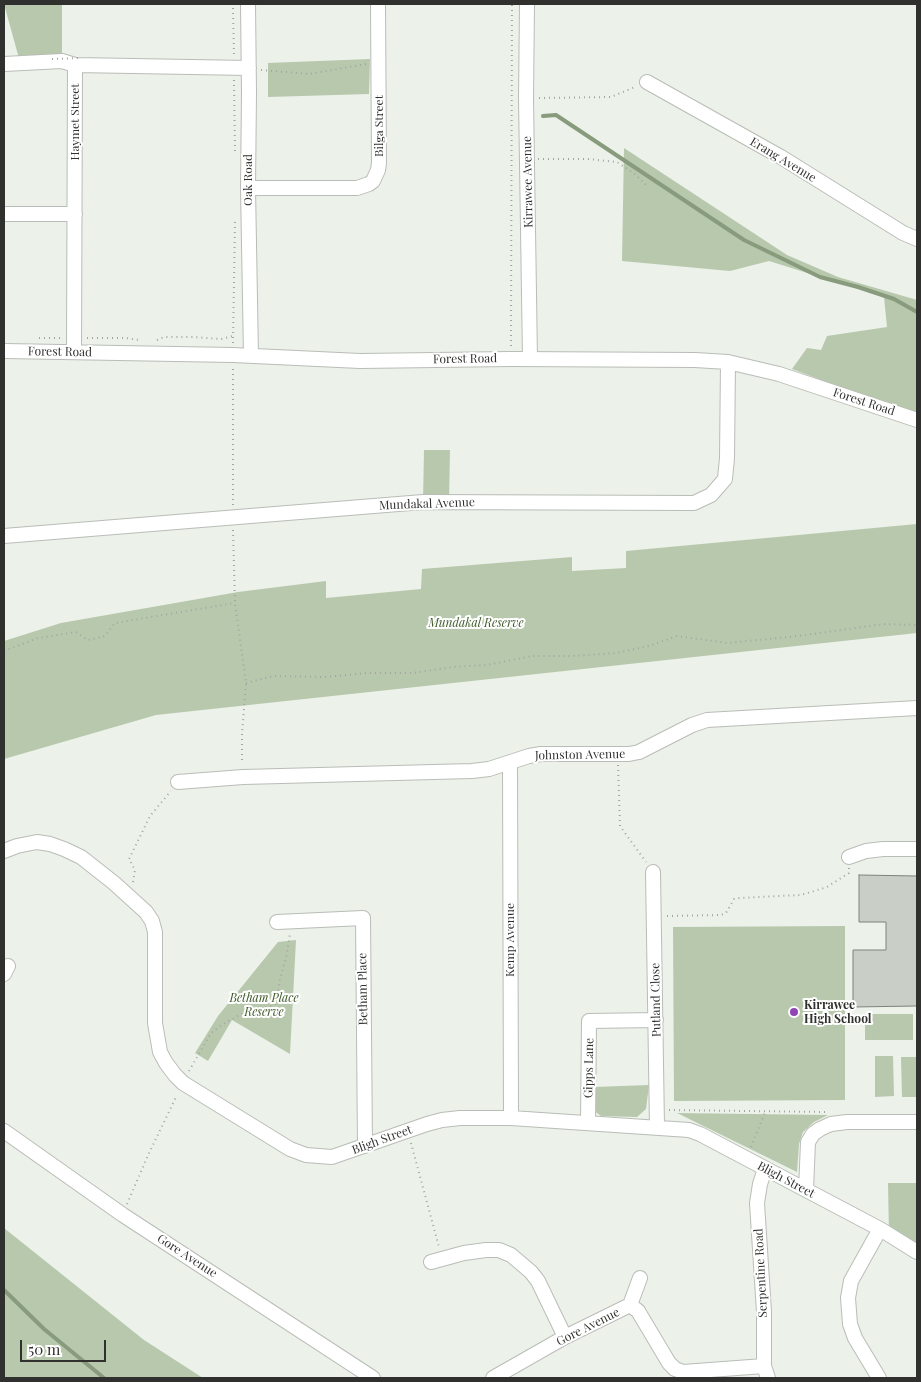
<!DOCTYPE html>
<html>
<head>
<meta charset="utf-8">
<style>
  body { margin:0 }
  #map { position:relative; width:921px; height:1382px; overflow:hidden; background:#ecf1ea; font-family:"Playfair Display",serif }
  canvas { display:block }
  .frame { position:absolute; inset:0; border:5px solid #30312f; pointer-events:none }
  .scale { position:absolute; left:20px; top:1340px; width:86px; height:22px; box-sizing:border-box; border:2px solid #30312f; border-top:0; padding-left:6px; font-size:15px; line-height:18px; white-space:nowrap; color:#30312f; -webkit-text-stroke:4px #fff; paint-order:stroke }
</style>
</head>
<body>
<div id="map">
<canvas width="921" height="1382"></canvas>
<div class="frame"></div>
<div class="scale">50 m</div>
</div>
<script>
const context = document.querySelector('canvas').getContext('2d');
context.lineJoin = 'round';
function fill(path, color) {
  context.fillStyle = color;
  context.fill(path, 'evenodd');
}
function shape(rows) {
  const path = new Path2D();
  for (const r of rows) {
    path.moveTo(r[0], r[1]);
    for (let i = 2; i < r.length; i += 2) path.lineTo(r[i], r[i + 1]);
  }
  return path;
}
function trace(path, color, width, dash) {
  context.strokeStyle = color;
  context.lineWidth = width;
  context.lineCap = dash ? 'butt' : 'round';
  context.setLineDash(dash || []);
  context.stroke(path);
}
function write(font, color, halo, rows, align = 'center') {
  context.font = font + ' "Playfair Display",serif';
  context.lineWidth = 4;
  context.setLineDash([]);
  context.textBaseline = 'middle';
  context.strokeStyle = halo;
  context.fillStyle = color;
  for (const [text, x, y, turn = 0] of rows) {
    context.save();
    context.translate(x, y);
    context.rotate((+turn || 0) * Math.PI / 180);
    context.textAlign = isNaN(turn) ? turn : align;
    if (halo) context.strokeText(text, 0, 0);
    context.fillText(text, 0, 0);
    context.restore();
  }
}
const green = shape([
  [4,4,62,4,62,61,20,62],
  [370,59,369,94,268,97,268,63],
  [624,148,787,255,838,277,917,300,917,416,792,369,807,348,821,350,827,336,887,327,884,297,769,261,730,271,622,261],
  [424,450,450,450,449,502,423,502],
  [917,524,917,633,156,715,4,759,4,641,61,623,238,592,326,581,326,598,421,589,422,569,572,557,572,571,626,568,626,551],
  [845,926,845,1100,674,1101,673,927],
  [296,940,290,1054,232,1020,208,1061,195,1053,218,1016,278,942],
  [865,1014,913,1014,913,1040,865,1040],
  [875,1056,893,1056,894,1096,875,1097],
  [901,1057,917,1057,917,1097,902,1097],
  [649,1085,646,1109,637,1117,601,1116,593,1110,594,1087],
  [677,1113,828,1115,814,1122,803,1132,799,1144,797,1172],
  [888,1183,917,1183,917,1252,889,1235],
  [4,1228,144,1340,203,1378,4,1378]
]);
const stream = shape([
  [543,116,556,115,744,240,820,277,858,287,894,299,917,312],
  [4,1290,44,1329,104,1378]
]);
const building = shape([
  [859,875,917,876,917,1006,853,1007,853,950,886,950,886,922,859,922,859,875]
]);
const path = shape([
  [233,8,234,55],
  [261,70,309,74,366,64],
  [234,80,235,155],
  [539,98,611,97,635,87],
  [538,159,588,159,617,162,636,175,647,186],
  [39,338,62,338],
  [87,338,126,338,139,340],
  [157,340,164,337,193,337,221,339,233,336],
  [233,343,235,218],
  [511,346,512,4],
  [233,505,233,368],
  [233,530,235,603,246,683,242,734,242,764],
  [4,651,38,638,76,632,88,640,105,636,115,623,235,603],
  [246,683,273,676,326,677,367,673,413,673,453,667,487,665,532,656,571,656,617,653,649,646,677,636,727,643,798,636,884,624,917,625],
  [618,765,620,826,646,862],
  [133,882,135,870,129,859,150,816,171,791],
  [667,916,721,915,726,913,734,899,740,898,801,895,827,887,849,873,849,868],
  [189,1071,211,1033,223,1024,238,1016,257,1008,273,1006,277,1002,280,979,286,958,290,934],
  [669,1110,825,1112],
  [411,1143,439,1247],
  [751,1147,765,1112],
  [127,1204,149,1153,177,1095]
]);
const minor = shape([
  [248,4,249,93,248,188,251,356],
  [527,4,526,99,530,359],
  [4,64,62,61,75,65],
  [647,82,781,157,903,233,917,239],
  [248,188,357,188,369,184,373,181,378,170,379,163,378,4],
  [4,214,75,214],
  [4,351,233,355,360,361,511,359,695,360,728,362,779,374,917,420],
  [74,352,75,65,249,68],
  [4,536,423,502,694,503,711,495,725,479,727,458,728,362],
  [510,763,511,1118],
  [178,782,243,777,472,771,489,769,529,756,541,754,629,754,639,752,692,725,707,720,917,708],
  [4,851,17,846,37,842,50,844,64,849,81,857,114,883,146,912,152,921,155,932,155,1023,160,1052,166,1063,175,1075,183,1083,290,1149,306,1155,332,1157,427,1124,442,1120,460,1118,511,1118,689,1130,700,1134,880,1229,917,1252],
  [849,857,866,851,883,849,917,849],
  [653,872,657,1127],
  [277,922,363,918,365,1146],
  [4,974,8,966],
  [588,1123,589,1021,656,1020],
  [4,1131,123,1215,373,1378],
  [765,1169,760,1184,757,1203,764,1312,764,1366,768,1378],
  [806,1190,808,1142,813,1134,820,1129,831,1124,847,1122,917,1122],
  [431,1262,464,1253,486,1250,499,1250,511,1255,531,1272,538,1281,565,1337],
  [630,1305,640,1278],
  [493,1378,565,1337,630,1305,638,1311,669,1363,675,1369,683,1372,764,1366],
  [879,1378,855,1338,850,1324,848,1298,851,1281,880,1229]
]);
const pathBridge = shape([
  [52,59,79,58]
]);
const markers = [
  [794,1012,5,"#9044b5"]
];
const streetNames = [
  ["Haymet Street",75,122,-90],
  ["Bilga Street",379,126,-90],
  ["Erang Avenue",783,160,31],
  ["Oak Road",248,180,-90],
  ["Kirrawee Avenue",528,182,-91],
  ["Forest Road",60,352,1],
  ["Forest Road",465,359,-1],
  ["Forest Road",864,402,18],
  ["Mundakal Avenue",427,504,-2],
  ["Johnston Avenue",580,755,-1],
  ["Kemp Avenue",510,940,-90],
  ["Betham Place",363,989,-91],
  ["Putland Close",656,1000,-91],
  ["Gipps Lane",589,1068,-89],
  ["Bligh Street",382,1140,-20],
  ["Bligh Street",786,1180,28],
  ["Gore Avenue",187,1256,33],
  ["Serpentine Road",761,1273,-93],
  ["Gore Avenue",588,1327,-27]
];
const parkNames = [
  ["Mundakal Reserve",476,623],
  ["Betham Place",264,998],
  ["Reserve",264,1012]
];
const poiNames = [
  ["Kirrawee",804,1005],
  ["High School",804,1019]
];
fill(green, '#b8c8ad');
trace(stream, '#889b7c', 4);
fill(building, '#c9cec7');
trace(building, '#7e827c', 1);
trace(minor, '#b9bdb7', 16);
trace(path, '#a2a5a0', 2, [1, 4]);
trace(minor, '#fff', 14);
trace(pathBridge, '#a2a5a0', 2, [1, 4]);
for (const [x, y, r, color] of markers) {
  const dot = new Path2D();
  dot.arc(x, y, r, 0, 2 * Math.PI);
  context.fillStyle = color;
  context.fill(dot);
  trace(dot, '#fff', 2);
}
write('12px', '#30312f', '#fff', streetNames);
write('italic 12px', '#405b2b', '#fff', parkNames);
write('bold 12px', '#30312f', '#fff', poiNames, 'left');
</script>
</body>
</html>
